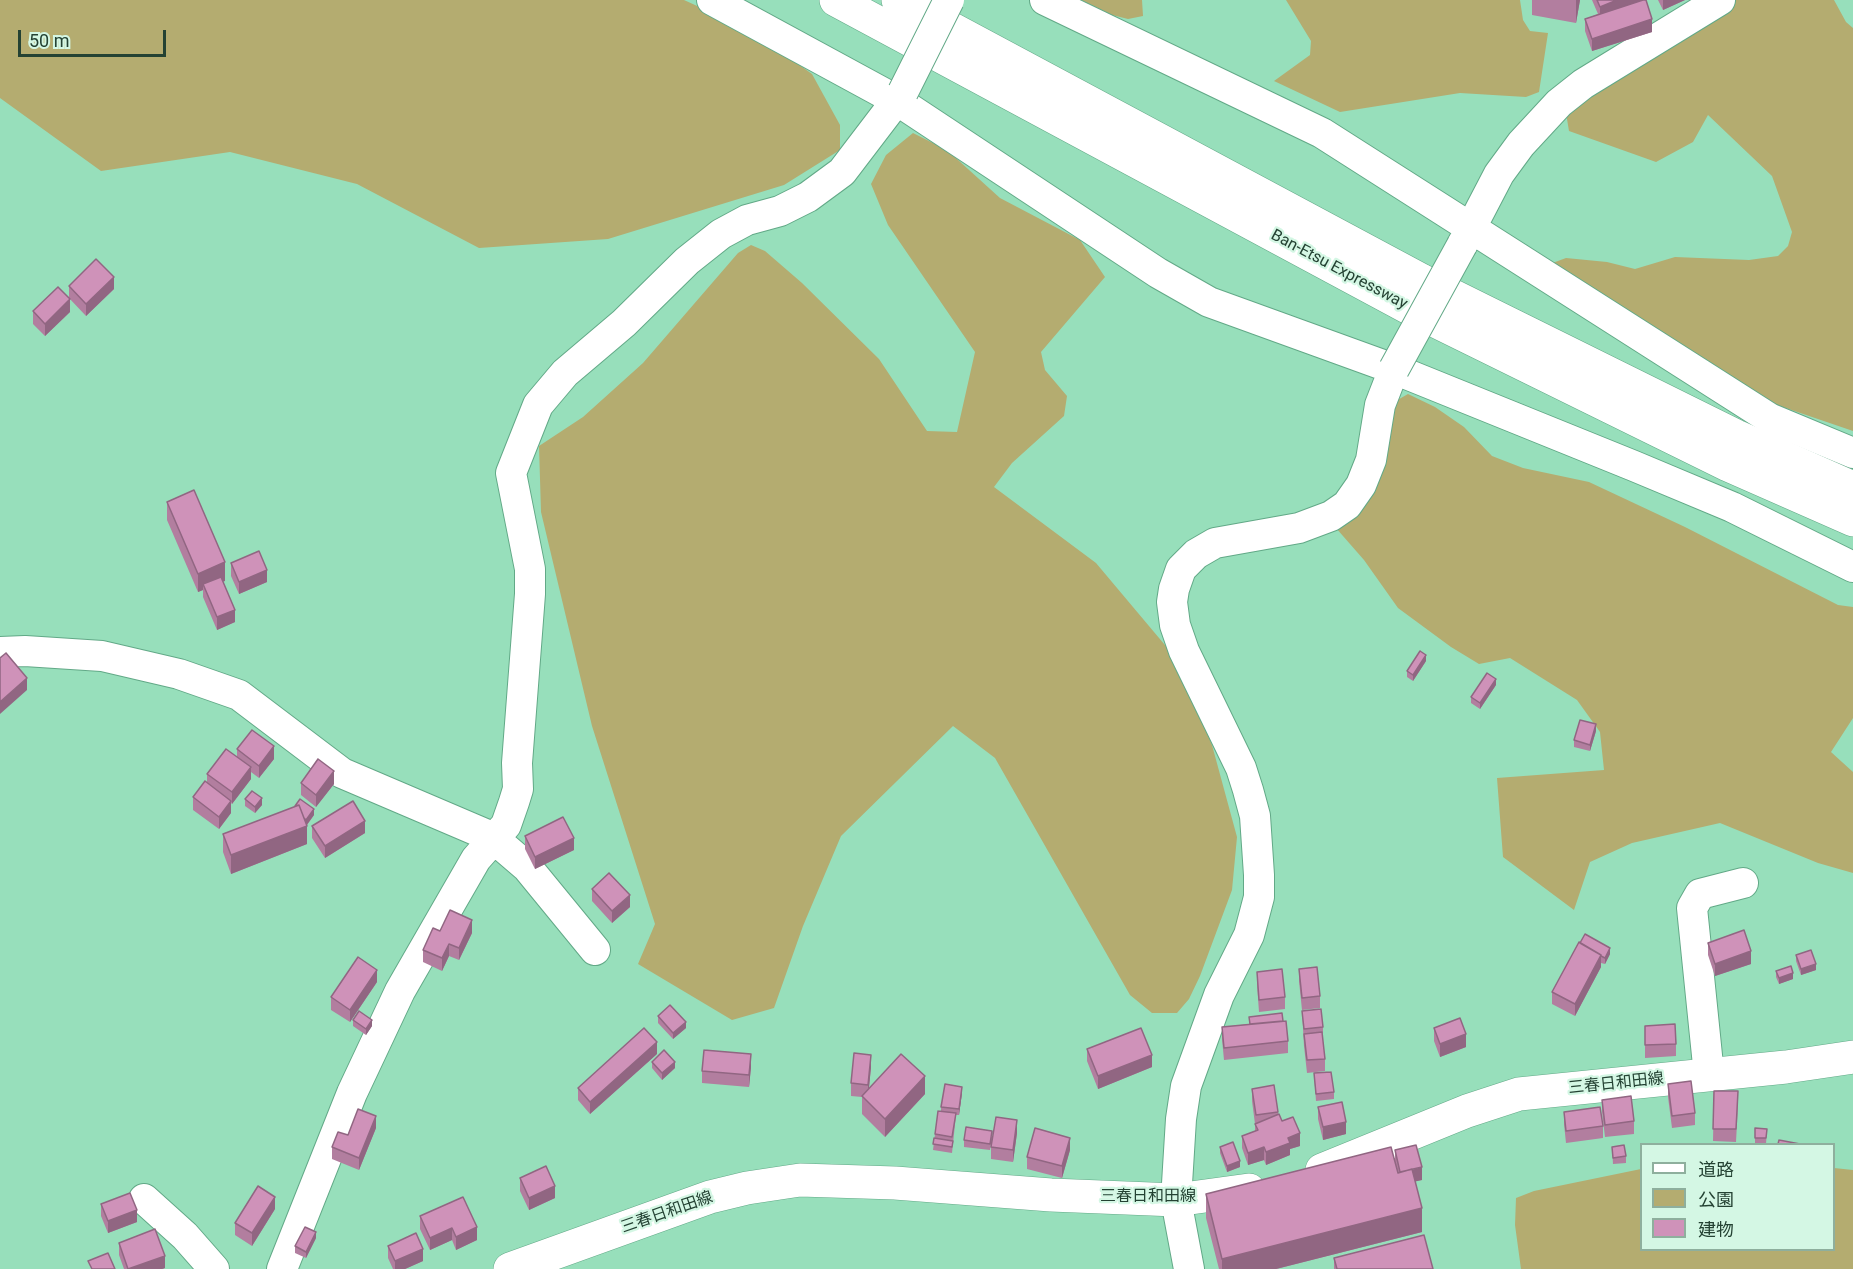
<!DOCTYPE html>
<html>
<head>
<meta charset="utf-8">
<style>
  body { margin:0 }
  #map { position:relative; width:1853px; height:1269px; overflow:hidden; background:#97dfbb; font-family:Roboto,"Noto Sans JP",sans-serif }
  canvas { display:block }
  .legend { position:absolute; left:1640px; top:1143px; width:195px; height:108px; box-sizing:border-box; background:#d4f7e4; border:2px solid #8eaf9d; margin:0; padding:8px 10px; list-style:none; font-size:18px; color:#244233 }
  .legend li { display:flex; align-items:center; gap:12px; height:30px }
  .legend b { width:30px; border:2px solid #8eaf9d }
  .scale { position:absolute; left:18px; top:30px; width:148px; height:27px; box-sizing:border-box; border:3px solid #244233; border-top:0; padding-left:8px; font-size:18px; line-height:21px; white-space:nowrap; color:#244233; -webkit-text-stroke:4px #d4f7e4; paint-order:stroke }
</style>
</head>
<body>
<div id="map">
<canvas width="1853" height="1269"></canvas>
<ul class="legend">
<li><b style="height:8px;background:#fff"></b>道路</li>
<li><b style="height:16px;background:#b4ac70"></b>公園</li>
<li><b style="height:16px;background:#cf92b9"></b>建物</li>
</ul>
<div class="scale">50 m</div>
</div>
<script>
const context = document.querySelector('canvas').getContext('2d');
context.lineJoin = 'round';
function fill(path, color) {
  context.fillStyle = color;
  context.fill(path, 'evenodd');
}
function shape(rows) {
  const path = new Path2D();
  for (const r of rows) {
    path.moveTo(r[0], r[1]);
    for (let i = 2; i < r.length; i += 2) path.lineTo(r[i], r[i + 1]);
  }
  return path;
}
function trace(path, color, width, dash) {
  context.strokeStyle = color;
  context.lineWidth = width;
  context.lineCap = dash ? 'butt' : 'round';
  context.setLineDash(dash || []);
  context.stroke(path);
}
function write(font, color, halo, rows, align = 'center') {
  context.font = font + ' Roboto,"Noto Sans JP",sans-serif';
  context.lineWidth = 4.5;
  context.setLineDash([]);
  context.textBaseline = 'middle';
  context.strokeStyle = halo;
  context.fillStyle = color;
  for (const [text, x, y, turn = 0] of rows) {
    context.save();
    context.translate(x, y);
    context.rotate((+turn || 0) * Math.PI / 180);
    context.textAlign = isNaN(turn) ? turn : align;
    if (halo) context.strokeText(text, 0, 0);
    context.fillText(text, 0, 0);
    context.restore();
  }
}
const green = shape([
  [0,0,684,0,750,30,812,74,840,125,840,150,784,185,608,239,479,248,357,184,230,152,101,171,0,98],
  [1081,0,1142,0,1143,16,1128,19,1112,15],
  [1286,0,1520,0,1523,20,1530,31,1548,33,1539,92,1526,97,1460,93,1340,112,1274,81,1310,55,1311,41],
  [1732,0,1834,0,1846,22,1853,28,1853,431,1774,404,1539,268,1566,258,1607,262,1635,269,1675,257,1749,260,1778,256,1788,246,1792,232,1772,176,1708,115,1693,142,1656,162,1569,131,1566,113],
  [913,133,947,150,1000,198,1080,240,1105,277,1041,352,1045,370,1067,396,1064,416,1012,463,994,487,1096,563,1175,657,1212,745,1237,837,1232,890,1200,976,1189,999,1177,1013,1152,1013,1130,995,995,758,953,726,841,836,803,926,774,1008,732,1020,638,964,655,924,592,726,541,512,539,446,583,417,643,363,738,253,751,245,765,251,802,283,879,359,927,431,957,432,975,352,888,225,871,184,886,155],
  [1408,394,1435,407,1464,427,1492,456,1523,468,1589,482,1685,527,1838,605,1853,607,1853,718,1831,752,1853,772,1853,873,1818,863,1720,823,1632,843,1590,862,1574,910,1503,857,1497,778,1604,770,1600,732,1577,700,1510,658,1479,664,1451,647,1398,608,1364,560,1336,528,1394,402],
  [1834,1168,1853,1170,1853,1269,1521,1269,1515,1225,1516,1198,1534,1191,1641,1169,1642,1250,1834,1250]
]);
const minor = shape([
  [712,0,898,101,1158,273,1209,302,1394,369,1634,466,1732,507,1853,567],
  [1045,0,1322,133,1769,418,1853,453],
  [1462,245,1499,174,1521,144,1559,103,1583,84,1720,0],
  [0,652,25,651,102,656,179,674,239,695,342,773,492,837,527,867,595,950],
  [1709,1075,1692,908,1700,894,1743,883],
  [144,1199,185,1236,214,1269],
  [282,1269,352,1093,400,991,476,859,506,825,514,802,518,789,517,763,530,594,530,569,511,473,538,405,565,373,624,323,687,261,721,234,747,220,780,211,808,197,842,172,903,92],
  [1189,1269,1176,1200,1181,1119,1186,1086,1219,995,1249,935,1259,897,1259,875,1255,816,1248,790,1241,768,1184,651,1175,625,1172,602,1174,589,1181,569,1196,554,1215,543,1299,528,1331,516,1347,505,1361,485,1371,460,1380,405,1394,369]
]);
const major = shape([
  [1322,1170,1467,1111,1519,1094,1786,1067,1853,1057],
  [510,1269,710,1197,747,1188,800,1180,895,1183,1051,1195,1176,1200,1249,1190]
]);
const highway = shape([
  [836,0,1411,309,1728,465,1853,520],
  [898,0,1421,280,1736,436,1853,488]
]);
const minorBridge = shape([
  [903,92,949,0],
  [1394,369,1462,245]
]);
const wall = shape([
  [1532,0,1580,0,1576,23,1532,15],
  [1592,0,1646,0,1652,32,1592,51,1585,31,1585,19,1598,14],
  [1658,0,1685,0,1663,10],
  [69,286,114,289,86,316,69,298],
  [33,311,70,312,45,336,33,324],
  [167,502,225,581,223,581,235,622,217,630,203,597,203,590,198,592,167,520],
  [231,563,267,582,239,594,231,576],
  [1426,661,1413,681,1407,677,1407,671],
  [1496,685,1480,709,1471,703,1471,697],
  [1596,731,1590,751,1574,747,1574,740],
  [237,749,274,759,259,778,251,772,251,779,232,804,231,803,231,813,219,829,193,810,193,797,207,783,207,774,237,757],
  [301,783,334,784,316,807,301,795],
  [245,799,262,805,255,813,245,806],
  [314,815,307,825,307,844,231,874,223,852,223,834],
  [312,826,365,833,325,858,312,838],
  [525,836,574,850,535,869,525,849],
  [592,889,630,907,612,923,592,901],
  [440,931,472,933,459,960,449,956,442,971,423,962,423,950],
  [1579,942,1610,954,1605,964,1601,963,1601,967,1575,1016,1552,1004,1552,992],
  [1708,943,1751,964,1715,976,1708,955],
  [1796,955,1816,970,1801,975,1796,961],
  [1299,969,1320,996,1320,1008,1302,1010,1299,981],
  [1776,971,1793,979,1779,984,1776,977],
  [1257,972,1285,997,1285,1009,1259,1012,1257,984],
  [377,982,350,1022,331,1010,331,997],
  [1302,1011,1323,1027,1323,1033,1322,1033,1325,1059,1325,1071,1307,1073,1304,1046],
  [658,1016,686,1028,673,1039,658,1023],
  [1249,1017,1283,1021,1288,1041,1288,1053,1224,1060,1222,1039,1222,1027,1249,1024],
  [353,1020,372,1026,366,1035,353,1026],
  [1645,1026,1676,1044,1676,1056,1645,1058],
  [1434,1028,1466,1047,1440,1057,1434,1041],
  [1087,1049,1152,1067,1098,1089,1087,1061],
  [657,1054,590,1114,578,1100,578,1088],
  [652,1062,675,1068,662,1080,652,1068],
  [751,1067,749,1087,702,1083,702,1071],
  [871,1067,869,1088,925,1094,885,1137,862,1114,862,1097,851,1096,851,1083],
  [1314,1073,1334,1092,1334,1099,1316,1101],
  [1668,1084,1695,1113,1695,1125,1672,1128,1668,1097],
  [1252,1089,1278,1112,1278,1115,1300,1146,1290,1149,1290,1155,1266,1165,1264,1160,1248,1165,1242,1148,1242,1136,1255,1131,1255,1124,1252,1101],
  [1714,1091,1738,1104,1736,1142,1713,1141],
  [962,1093,959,1115,956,1115,952,1153,933,1150,935,1134,941,1111,941,1107],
  [1602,1100,1634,1121,1634,1134,1605,1137,1602,1112],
  [1318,1107,1346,1134,1323,1140,1318,1119],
  [1564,1112,1603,1126,1603,1138,1566,1143,1564,1124],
  [376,1128,359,1170,332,1159,332,1147,348,1135],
  [1755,1128,1767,1129,1766,1144,1755,1144],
  [1017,1133,1013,1162,991,1159,991,1147],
  [992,1137,990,1150,964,1147,964,1140],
  [1220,1147,1240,1167,1227,1172,1220,1153],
  [1612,1147,1626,1156,1626,1163,1613,1164],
  [1070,1150,1062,1178,1027,1169,1027,1157],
  [1395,1150,1422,1180,1415,1181,1422,1232,1276,1269,1219,1269,1206,1218,1206,1194,1395,1162],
  [520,1178,555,1198,529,1210,520,1191],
  [463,1197,477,1240,456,1250,452,1240,430,1250,420,1229,420,1216],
  [101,1204,137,1222,108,1233,101,1216],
  [275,1209,252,1246,235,1235,235,1223],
  [316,1238,306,1258,295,1253,295,1246],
  [119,1243,165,1268,162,1269,124,1269,119,1255],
  [388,1246,423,1261,405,1269,393,1269,388,1258],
  [1334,1258,1433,1269,1334,1269]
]);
const shadedWall = shape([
  [1576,0,1580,0,1576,23],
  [1617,0,1643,0,1600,20,1600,7],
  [1663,0,1685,0,1663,10],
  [1652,19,1652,32,1592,51,1592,39],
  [114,277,114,289,86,316,86,304],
  [70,299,70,312,45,336,45,324],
  [225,562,225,581,205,589,203,584,203,590,198,592,198,574],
  [267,570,267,582,239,594,239,582],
  [235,610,235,622,217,630,217,617],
  [1426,655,1426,661,1413,681,1413,675],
  [27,678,27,690,0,714,0,702],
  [1496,679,1496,685,1480,709,1480,703],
  [1596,724,1596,731,1590,751,1590,745],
  [274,746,274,759,259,778,259,766],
  [251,767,251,779,232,804,232,792],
  [334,771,334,784,316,807,316,795],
  [262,798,262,805,255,813,255,807],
  [231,801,231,813,219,829,219,817],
  [314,809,314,815,306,826,306,820],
  [365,821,365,833,325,858,325,846],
  [307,826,307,844,231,874,231,855],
  [574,838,574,850,535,869,535,857],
  [630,895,630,907,612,923,612,911],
  [472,920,472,933,459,960,459,948],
  [449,944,449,956,442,971,442,958],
  [1610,948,1610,954,1605,964,1605,958],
  [1751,951,1751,964,1715,976,1715,964],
  [1601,955,1601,967,1575,1016,1575,1004],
  [1816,964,1816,970,1801,975,1801,969],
  [377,970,377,982,350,1022,350,1010],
  [1793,973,1793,979,1779,984,1779,978],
  [372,1020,372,1026,366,1035,366,1029],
  [686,1022,686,1028,673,1039,673,1033],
  [1466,1034,1466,1047,1440,1057,1440,1044],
  [657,1042,657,1054,590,1114,590,1102],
  [751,1054,751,1067,749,1087,749,1075],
  [871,1055,871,1067,868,1097,868,1085],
  [1152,1055,1152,1067,1098,1089,1098,1076],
  [675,1062,675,1068,662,1080,662,1073],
  [925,1076,925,1094,885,1137,885,1119],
  [962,1087,962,1093,959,1115,959,1109],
  [376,1116,376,1128,359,1170,359,1158],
  [1017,1120,1017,1133,1013,1162,1013,1150],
  [1346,1122,1346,1134,1323,1140,1323,1127],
  [1300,1133,1300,1146,1290,1149,1290,1155,1266,1165,1266,1152,1288,1138],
  [1070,1138,1070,1150,1062,1178,1062,1166],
  [1264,1147,1264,1160,1248,1165,1248,1153],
  [1240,1161,1240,1167,1227,1172,1227,1166],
  [1422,1167,1422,1180,1400,1185,1400,1173],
  [555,1186,555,1198,529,1210,529,1198],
  [275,1197,275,1209,252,1246,252,1233],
  [1422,1208,1422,1232,1276,1269,1222,1269,1222,1259],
  [137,1210,137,1222,108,1233,108,1221],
  [477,1227,477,1240,456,1250,456,1237],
  [452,1228,452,1240,430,1250,430,1238],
  [316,1232,316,1238,306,1258,306,1252],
  [423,1249,423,1261,405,1269,395,1269,395,1261],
  [165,1256,165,1268,162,1269,128,1269]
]);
const building = shape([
  [1597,0,1617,0,1600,7,1597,0],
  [1643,0,1646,0,1652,19,1592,39,1585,19,1643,0],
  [96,259,114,277,86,304,69,286,96,259],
  [58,287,70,299,45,324,33,311,58,287],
  [194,490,225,562,198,574,167,502,194,490],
  [259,551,267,570,239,582,231,563,259,551],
  [221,577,235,610,217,617,203,584,221,577],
  [1420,651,1426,655,1413,675,1407,671,1420,651],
  [6,653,27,678,0,702,0,658,6,653],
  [1487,673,1496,679,1480,703,1471,697,1487,673],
  [1580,720,1596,724,1590,745,1574,740,1580,720],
  [252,730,274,746,259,766,237,749,252,730],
  [226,749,251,767,232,792,207,774,226,749],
  [318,759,334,771,316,795,301,783,318,759],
  [205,781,231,801,219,817,193,797,205,781],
  [252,791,262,798,255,807,245,799,252,791],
  [300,799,314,809,306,820,304,818,299,805,295,806,300,799],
  [353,801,365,821,325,846,312,826,353,801],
  [299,805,307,826,231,855,223,834,299,805],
  [563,817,574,838,535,857,525,836,563,817],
  [609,873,630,895,612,911,592,889,609,873],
  [450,910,472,920,459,948,449,944,442,958,423,950,433,928,440,931,450,910],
  [1744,930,1751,951,1715,964,1708,943,1744,930],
  [1585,934,1610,948,1605,958,1601,956,1601,955,1580,943,1585,934],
  [1579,942,1601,955,1575,1004,1552,992,1579,942],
  [1811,950,1816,964,1801,969,1796,955,1811,950],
  [358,957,377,970,350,1010,331,997,358,957],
  [1791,966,1793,973,1779,978,1776,971,1791,966],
  [1317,967,1320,996,1302,998,1299,969,1317,967],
  [1282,969,1285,997,1259,1000,1257,972,1282,969],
  [670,1005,686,1022,673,1033,658,1016,670,1005],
  [1321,1009,1323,1027,1304,1029,1302,1011,1321,1009],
  [359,1011,372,1020,366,1029,353,1020,359,1011],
  [1282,1013,1283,1021,1250,1024,1249,1017,1282,1013],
  [1460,1018,1466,1034,1440,1044,1434,1028,1460,1018],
  [1286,1021,1288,1041,1224,1048,1222,1027,1286,1021],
  [1675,1024,1676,1044,1645,1045,1645,1026,1675,1024],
  [644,1028,657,1042,590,1102,578,1088,644,1028],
  [1141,1028,1152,1055,1098,1076,1087,1049,1141,1028],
  [1322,1032,1325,1059,1307,1060,1304,1034,1322,1032],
  [664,1050,675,1062,662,1073,652,1062,664,1050],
  [704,1050,751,1054,749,1075,702,1071,704,1050],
  [854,1053,871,1055,868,1085,851,1083,854,1053],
  [901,1054,925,1076,885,1119,862,1096,901,1054],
  [1331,1072,1334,1092,1316,1094,1314,1073,1331,1072],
  [1691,1081,1695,1113,1672,1116,1668,1084,1691,1081],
  [945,1084,962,1087,959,1109,941,1107,945,1084],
  [1274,1085,1278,1112,1256,1115,1252,1089,1274,1085],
  [1714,1091,1738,1091,1736,1129,1713,1129,1714,1091],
  [1631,1096,1634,1121,1605,1125,1602,1100,1631,1096],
  [1342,1102,1346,1122,1323,1127,1318,1107,1342,1102],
  [1600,1107,1603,1126,1566,1131,1564,1112,1600,1107],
  [358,1109,376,1116,359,1158,332,1147,338,1132,348,1135,358,1109],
  [938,1111,956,1113,952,1137,935,1134,938,1111],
  [1279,1114,1282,1121,1293,1117,1300,1133,1288,1138,1290,1143,1266,1152,1264,1147,1248,1153,1242,1136,1258,1130,1255,1124,1279,1114],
  [996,1117,1017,1120,1013,1150,991,1147,996,1117],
  [966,1127,992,1131,990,1144,964,1140,966,1127],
  [1035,1128,1070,1138,1062,1166,1027,1157,1035,1128],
  [1755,1128,1767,1129,1766,1138,1755,1138,1755,1128],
  [934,1138,953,1141,952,1147,933,1144,934,1138],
  [1779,1140,1800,1144,1778,1144,1779,1140],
  [1233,1142,1240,1161,1227,1166,1220,1147,1233,1142],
  [1416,1145,1422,1167,1400,1172,1395,1150,1416,1145],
  [1624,1145,1626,1156,1613,1158,1612,1147,1624,1145],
  [1391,1147,1398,1173,1412,1169,1422,1208,1222,1259,1206,1194,1391,1147],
  [546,1166,555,1186,529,1198,520,1178,546,1166],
  [258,1186,275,1197,252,1233,235,1223,258,1186],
  [130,1193,137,1210,108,1221,101,1204,130,1193],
  [463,1197,477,1227,456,1237,452,1228,430,1238,420,1216,463,1197],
  [305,1227,316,1232,306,1252,295,1246,305,1227],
  [155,1229,165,1256,128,1269,119,1243,155,1229],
  [416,1233,423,1249,395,1261,388,1246,416,1233],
  [1424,1235,1433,1269,1337,1269,1334,1258,1424,1235],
  [108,1253,115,1269,92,1269,88,1261,108,1253]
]);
const streetNames = [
  ["Ban-Etsu Expressway",1339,270,28],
  ["三春日和田線",1616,1084,-6],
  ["三春日和田線",1148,1197],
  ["三春日和田線",667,1213,-19]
];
fill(green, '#b4ac70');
trace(minor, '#62a987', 32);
trace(major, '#62a987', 34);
trace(highway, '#62a987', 34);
trace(minor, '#fff', 30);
trace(major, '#fff', 33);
trace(highway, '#fff', 33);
trace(minorBridge, '#62a987', 32, []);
trace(minorBridge, '#fff', 30);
fill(wall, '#b27e9f');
fill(shadedWall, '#916682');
fill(building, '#cf92b9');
trace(building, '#916682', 1.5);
write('16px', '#244233', '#d4f7e4', streetNames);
</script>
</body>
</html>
